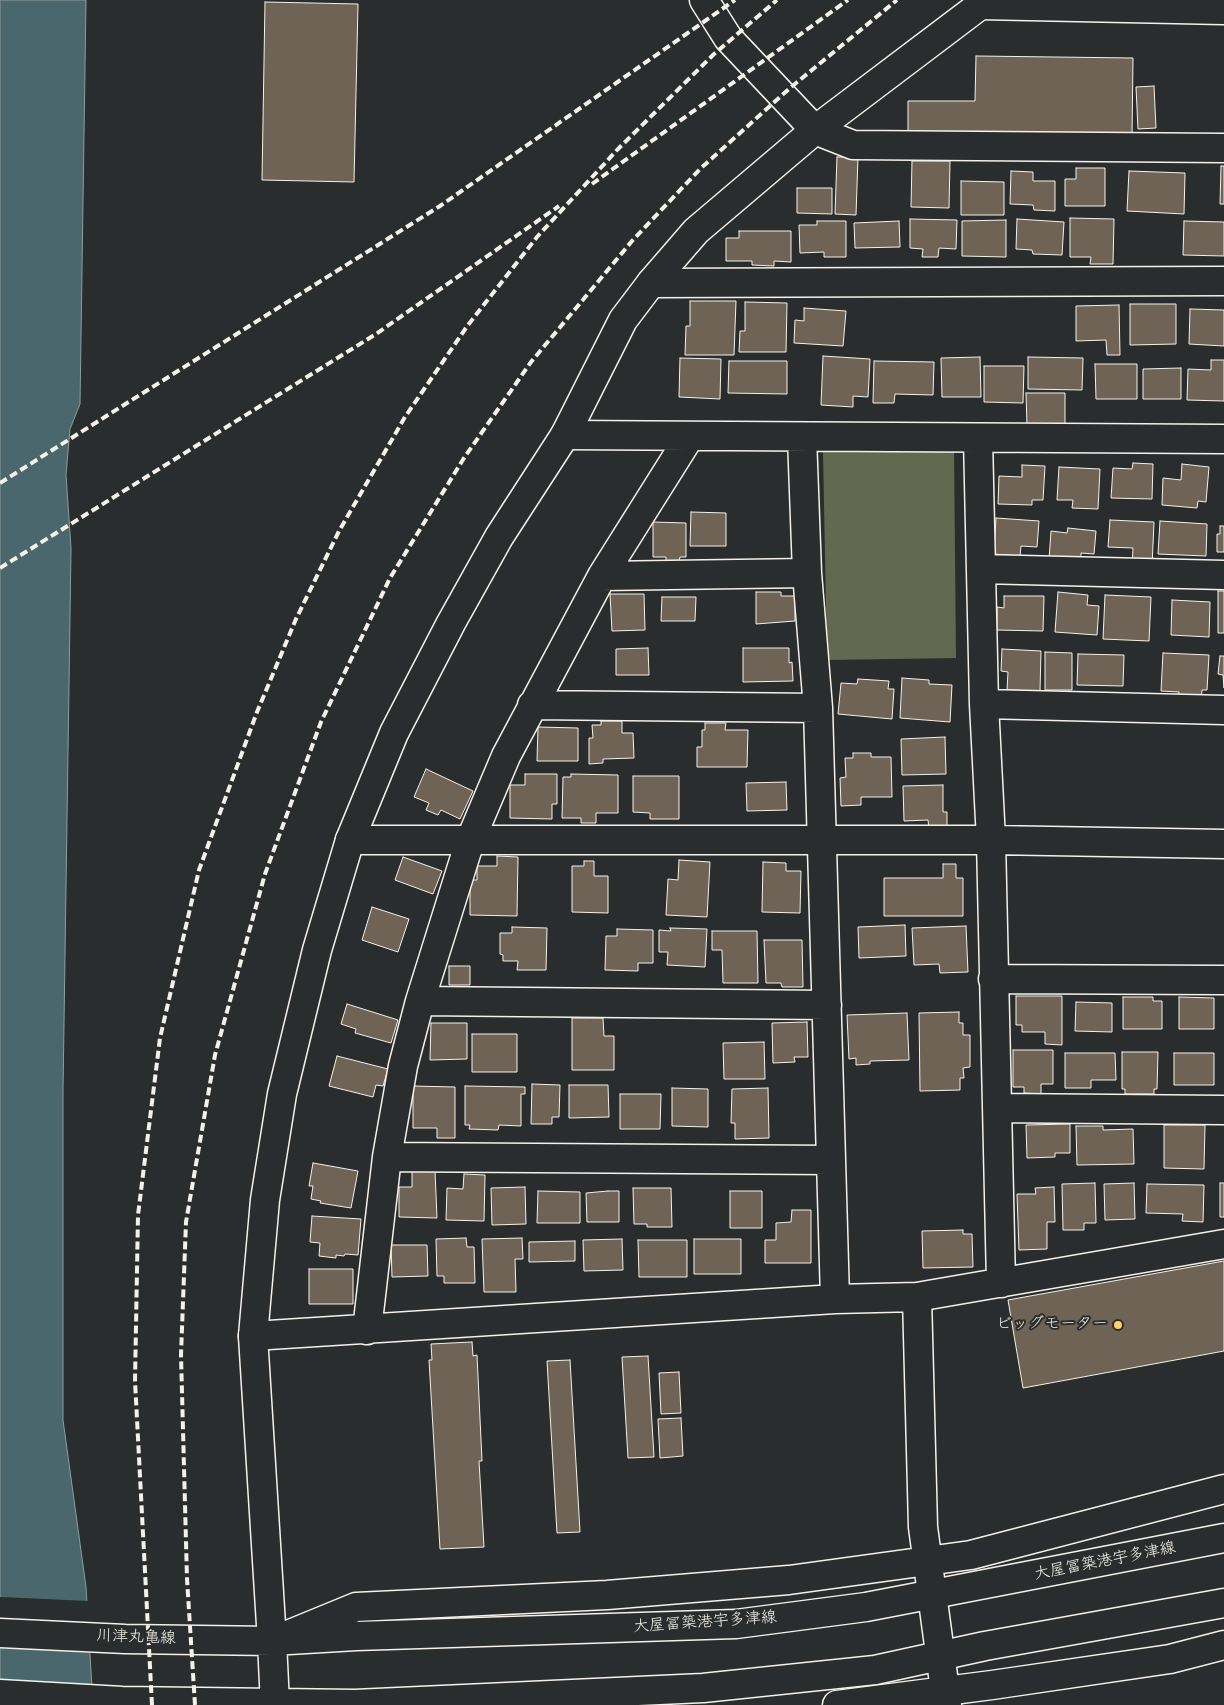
<!DOCTYPE html>
<html>
<head>
<meta charset="utf-8">
<style>
  body { margin:0 }
  canvas { display:block; background:#2a2d2e }
</style>
</head>
<body>
<canvas width="1224" height="1705"></canvas>
<script>
const context = document.querySelector('canvas').getContext('2d');
context.lineJoin = 'round';
function fill(path, color) {
  context.fillStyle = color;
  context.fill(path, 'evenodd');
}
function shape(rows) {
  const path = new Path2D();
  for (const r of rows) {
    path.moveTo(r[0], r[1]);
    for (let i = 2; i < r.length; i += 2) path.lineTo(r[i], r[i + 1]);
  }
  return path;
}
function trace(path, color, width, dash) {
  context.strokeStyle = color;
  context.lineWidth = width;
  context.lineCap = dash ? 'butt' : 'round';
  context.setLineDash(dash || []);
  context.stroke(path);
}
function write(font, color, halo, rows, align = 'center') {
  context.font = font + ' "Architects Daughter","Klee One",sans-serif';
  context.lineWidth = 4;
  context.setLineDash([]);
  context.textBaseline = 'middle';
  context.strokeStyle = halo;
  context.fillStyle = color;
  for (const [text, x, y, turn = 0] of rows) {
    context.save();
    context.translate(x, y);
    context.rotate((+turn || 0) * Math.PI / 180);
    context.textAlign = isNaN(turn) ? turn : align;
    if (halo) context.strokeText(text, 0, 0);
    context.fillText(text, 0, 0);
    context.restore();
  }
}
const green = shape([
  [954,450,956,658,827,660,823,452]
]);
const water = shape([
  [0,0,86,0,80,404,70,429,66,475,71,548,63,1091,63,1420,86,1587,93,1705,0,1705,0,0]
]);
const pier = shape([
  [0,1597,89,1601,92,1653,0,1647]
]);
const building = shape([
  [265,2,358,4,354,182,262,180,265,2],
  [976,56,1133,58,1132,136,908,132,908,101,975,101,976,56],
  [1154,86,1156,128,1138,129,1136,87,1154,86],
  [837,157,858,157,856,215,835,214,837,157],
  [912,161,950,161,949,208,911,207,912,161],
  [1221,166,1224,166,1224,204,1220,204,1221,166],
  [1076,168,1105,168,1105,206,1065,206,1065,179,1076,179,1076,168],
  [1011,171,1033,172,1033,181,1055,181,1055,211,1034,210,1033,205,1010,204,1011,171],
  [1129,171,1185,173,1184,214,1127,211,1129,171],
  [961,181,1004,182,1004,215,961,215,961,181],
  [797,188,832,188,832,214,797,213,797,188],
  [1070,218,1114,219,1113,264,1090,264,1091,257,1070,257,1070,218],
  [910,219,957,220,956,249,939,248,938,257,922,257,923,249,910,248,910,219],
  [1017,219,1064,222,1062,255,1033,254,1032,250,1016,249,1017,219],
  [1006,220,1006,257,962,256,962,221,1006,220],
  [817,221,846,221,846,257,824,257,824,252,800,253,799,225,817,225,817,221],
  [899,221,900,247,855,248,854,223,899,221],
  [1184,221,1224,222,1224,256,1183,255,1184,221],
  [739,231,791,231,791,262,774,261,774,266,752,265,752,261,726,261,726,238,739,238,739,231],
  [690,301,736,301,734,355,685,355,686,326,690,326,690,301],
  [745,302,787,303,786,352,739,352,740,331,745,331,745,302],
  [1130,304,1176,304,1176,344,1130,345,1130,304],
  [1119,305,1120,355,1107,355,1106,340,1076,341,1076,306,1119,305],
  [804,308,846,311,843,346,794,343,795,320,804,321,804,308],
  [1190,309,1224,310,1224,346,1189,344,1190,309],
  [823,356,870,359,868,397,853,396,853,407,821,405,823,356],
  [980,357,981,397,942,397,941,358,980,357],
  [1028,357,1083,358,1082,390,1028,389,1028,357],
  [680,358,721,359,720,399,679,397,680,358],
  [1211,360,1224,360,1224,401,1187,400,1188,369,1211,370,1211,360],
  [729,361,787,361,787,394,728,393,729,361],
  [874,361,934,362,933,395,895,394,894,403,873,403,874,361],
  [1095,364,1137,364,1137,399,1096,399,1095,364],
  [984,366,1024,366,1023,403,984,402,984,366],
  [1181,368,1181,399,1143,399,1143,369,1181,368],
  [1026,393,1065,393,1065,426,1027,426,1026,393],
  [1133,463,1153,464,1152,499,1111,498,1113,468,1132,469,1133,463],
  [1182,464,1209,467,1206,502,1198,501,1197,508,1162,505,1163,478,1181,480,1182,464],
  [1022,465,1045,466,1043,500,1032,500,1032,505,998,504,999,476,1022,477,1022,465],
  [1059,467,1100,469,1098,509,1072,508,1073,500,1057,500,1059,467],
  [691,512,726,513,726,546,690,546,691,512],
  [996,518,1039,521,1037,547,1021,546,1020,556,994,554,996,518],
  [1110,520,1154,522,1152,567,1132,566,1133,548,1108,547,1110,520],
  [1160,521,1207,524,1206,556,1158,554,1160,521],
  [653,522,686,523,686,557,680,557,679,561,666,561,666,557,653,557,653,522],
  [1220,526,1224,526,1224,552,1217,552,1217,534,1220,534,1220,526],
  [1068,528,1096,531,1094,554,1081,553,1081,558,1070,557,1070,562,1049,560,1051,531,1067,533,1068,528],
  [1218,591,1224,591,1224,633,1218,633,1218,591],
  [756,592,781,592,781,596,795,596,795,621,756,624,756,592],
  [1058,592,1088,595,1087,605,1099,606,1097,635,1055,632,1058,592],
  [610,594,644,594,645,630,612,631,610,594],
  [1105,595,1151,597,1149,641,1103,639,1105,595],
  [1004,596,1044,596,1043,631,997,630,997,607,1004,608,1004,596],
  [662,597,696,597,695,621,661,621,662,597],
  [1172,600,1210,602,1209,637,1171,635,1172,600],
  [648,648,649,675,616,675,616,649,648,648],
  [743,648,789,648,789,663,792,662,793,681,743,682,743,648],
  [1002,649,1041,651,1040,691,1007,690,1008,672,1001,671,1002,649],
  [1045,652,1072,653,1072,690,1045,690,1045,652],
  [1163,653,1209,655,1207,690,1202,690,1201,702,1178,701,1179,692,1161,691,1163,653],
  [1078,654,1124,655,1123,686,1077,685,1078,654],
  [1220,656,1224,656,1224,688,1223,675,1218,674,1220,656],
  [902,678,929,680,929,684,952,685,950,722,900,718,902,678],
  [858,679,889,681,888,689,894,689,892,719,838,714,841,683,857,684,858,679],
  [601,721,622,721,622,733,633,733,634,758,603,759,603,763,589,764,589,738,593,738,592,725,601,725,601,721],
  [705,723,726,723,725,730,748,730,747,767,697,767,697,747,702,747,702,730,705,730,705,723],
  [538,727,578,728,578,761,537,761,538,727],
  [945,737,946,774,902,775,901,739,945,737],
  [853,753,871,753,871,757,891,757,892,797,861,797,861,805,841,806,840,778,846,777,845,758,853,758,853,753],
  [426,769,473,791,460,819,441,810,438,815,426,810,429,803,414,797,426,769],
  [525,774,557,774,557,804,552,804,552,819,510,818,510,785,525,785,525,774],
  [571,774,618,775,618,813,596,813,596,823,581,823,581,818,562,818,563,777,571,777,571,774],
  [633,776,679,776,679,819,650,819,650,813,633,812,633,776],
  [786,782,787,810,747,811,746,783,786,782],
  [943,785,943,812,947,812,947,828,929,829,928,820,904,821,903,786,943,785],
  [497,856,518,857,517,916,470,915,470,880,477,880,477,866,497,866,497,856],
  [403,857,442,871,433,894,395,880,403,857],
  [679,860,710,862,707,917,666,915,668,879,678,880,679,860],
  [584,861,594,861,594,876,608,876,608,913,572,912,572,866,584,866,584,861],
  [763,862,786,863,786,871,801,871,800,913,762,912,763,862],
  [943,864,956,864,956,878,963,878,963,916,884,916,884,878,943,878,943,864],
  [372,907,409,919,398,952,362,940,372,907],
  [905,925,906,956,859,958,858,927,905,925],
  [966,926,968,972,940,973,939,964,914,965,912,928,966,926],
  [512,927,547,928,546,970,517,970,518,961,503,961,503,955,500,954,500,933,512,933,512,927],
  [670,928,707,929,705,967,667,965,668,952,659,952,659,930,671,931,670,928],
  [617,929,653,930,653,963,638,963,638,971,605,970,606,936,617,936,617,929],
  [712,931,757,931,758,983,723,983,722,950,712,950,712,931],
  [764,940,802,940,803,987,782,987,781,983,766,983,764,940],
  [449,966,470,966,470,985,449,985,449,966],
  [1016,996,1062,996,1062,1045,1045,1044,1045,1032,1022,1032,1022,1025,1016,1025,1016,996],
  [1123,997,1153,997,1153,1001,1162,1001,1162,1029,1123,1029,1123,997],
  [1179,997,1214,998,1214,1029,1179,1029,1179,997],
  [1076,1002,1112,1003,1112,1032,1075,1031,1076,1002],
  [347,1004,398,1020,391,1043,355,1033,356,1029,341,1024,347,1004],
  [959,1012,959,1023,963,1023,963,1035,970,1035,970,1067,963,1068,964,1078,960,1078,960,1090,920,1091,919,1013,959,1012],
  [907,1013,909,1060,870,1061,870,1064,856,1065,856,1058,849,1059,847,1015,907,1013],
  [572,1018,603,1018,604,1036,614,1036,614,1070,572,1070,572,1018],
  [807,1022,808,1057,794,1057,795,1062,773,1063,772,1023,807,1022],
  [431,1023,467,1023,467,1059,430,1060,431,1023],
  [472,1034,517,1034,517,1072,472,1072,472,1034],
  [764,1042,765,1079,724,1079,723,1043,764,1042],
  [1013,1050,1053,1050,1053,1084,1041,1084,1041,1094,1024,1093,1024,1087,1013,1087,1013,1050],
  [1122,1052,1158,1052,1157,1089,1154,1089,1154,1094,1125,1094,1125,1089,1122,1089,1122,1052],
  [1065,1053,1115,1053,1116,1080,1091,1080,1091,1088,1065,1088,1065,1053],
  [1174,1053,1214,1053,1214,1085,1174,1085,1174,1053],
  [337,1056,388,1069,383,1086,376,1085,373,1097,329,1086,337,1056],
  [532,1084,560,1085,559,1117,552,1117,552,1124,531,1124,532,1084],
  [569,1085,608,1085,609,1117,569,1118,569,1085],
  [413,1086,455,1087,455,1138,437,1138,437,1128,413,1128,413,1086],
  [465,1086,525,1087,525,1094,521,1094,521,1126,499,1125,498,1130,469,1129,470,1125,465,1125,465,1086],
  [672,1088,708,1089,708,1127,672,1126,672,1088],
  [768,1088,769,1138,735,1139,735,1123,731,1123,732,1089,768,1088],
  [620,1094,661,1094,660,1129,620,1129,620,1094],
  [1070,1124,1070,1153,1055,1153,1055,1157,1027,1158,1026,1125,1070,1124],
  [1164,1125,1205,1125,1204,1169,1164,1168,1164,1125],
  [1076,1126,1103,1126,1103,1130,1133,1129,1134,1164,1077,1165,1076,1126],
  [313,1163,358,1171,351,1208,320,1203,321,1201,311,1199,313,1186,309,1186,313,1163],
  [412,1171,435,1171,437,1218,399,1217,399,1187,412,1187,412,1171],
  [464,1174,485,1175,484,1221,446,1220,447,1188,463,1189,464,1174],
  [1095,1183,1096,1223,1084,1223,1084,1230,1063,1230,1062,1184,1095,1183],
  [1134,1183,1135,1219,1105,1220,1104,1184,1134,1183],
  [1220,1183,1224,1183,1224,1217,1220,1217,1220,1183],
  [1147,1184,1204,1185,1203,1222,1182,1221,1183,1214,1146,1213,1147,1184],
  [525,1187,526,1224,492,1225,491,1188,525,1187],
  [1054,1187,1055,1222,1047,1222,1047,1249,1019,1250,1017,1194,1036,1194,1035,1188,1054,1187],
  [633,1188,671,1188,672,1227,647,1227,647,1224,634,1224,633,1188],
  [538,1191,580,1192,580,1223,537,1223,538,1191],
  [608,1191,619,1191,619,1222,587,1222,586,1193,608,1191],
  [730,1191,762,1191,762,1228,730,1228,730,1191],
  [792,1210,811,1210,811,1263,765,1263,765,1240,776,1240,776,1223,791,1222,792,1210],
  [312,1216,361,1219,358,1255,345,1254,344,1256,336,1255,336,1258,319,1256,320,1243,310,1242,312,1216],
  [963,1230,963,1234,972,1234,973,1267,923,1268,922,1231,963,1230],
  [466,1238,467,1247,474,1247,475,1283,444,1283,444,1276,437,1276,436,1239,466,1238],
  [522,1238,523,1259,515,1259,516,1292,484,1292,482,1239,522,1238],
  [622,1239,623,1270,584,1271,583,1240,622,1239],
  [694,1239,741,1239,741,1274,694,1274,694,1239],
  [638,1240,687,1240,687,1277,639,1277,638,1240],
  [575,1241,575,1261,529,1262,529,1242,575,1241],
  [391,1245,427,1245,428,1276,392,1277,391,1245],
  [1224,1261,1224,1351,1023,1388,1008,1300,1224,1261],
  [309,1269,353,1269,353,1304,309,1304,309,1269],
  [472,1342,473,1356,477,1355,482,1461,479,1461,484,1547,440,1549,429,1360,432,1360,431,1344,472,1342],
  [648,1356,654,1457,628,1458,622,1357,648,1356],
  [570,1360,580,1532,557,1533,547,1361,570,1360],
  [679,1372,681,1413,661,1414,659,1373,679,1372],
  [681,1418,683,1456,660,1458,658,1419,681,1418]
]);
const minor = shape([
  [980,5,1224,10],
  [815,130,853,145,1224,148],
  [651,283,1224,281],
  [565,435,1224,439],
  [802,437,807,573,818,708,835,1299],
  [978,438,984,704,991,840,1001,1283],
  [981,569,1224,575],
  [602,576,807,573],
  [984,704,1224,710],
  [532,705,818,708],
  [350,840,991,840,1224,844],
  [993,979,1224,980],
  [420,1001,827,1005],
  [997,1108,1224,1110],
  [387,1157,831,1160],
  [917,1297,923,1527,947,1705],
  [367,1330,387,1157,403,1066,420,1001,470,841,506,756,602,576,690,436],
  [253,1336,835,1299,917,1297,1224,1244],
  [278,1639,356,1607,607,1595,789,1580,971,1555,1224,1489],
  [837,1705,992,1685,1170,1659,1224,1645]
]);
const tertiary = shape([
  [704,0,728,38,815,130],
  [272,1641,253,1336,265,1200,282,1094,317,950,350,840,394,733,451,623,499,537,565,435,623,320,651,283,696,231,815,130,987,0]
]);
const secondary = shape([
  [0,1633,125,1639,272,1641,356,1636,736,1624,866,1607,1224,1538],
  [272,1641,275,1705],
  [0,1694,122,1701,355,1704,703,1688,875,1670,985,1646,1224,1603]
]);
const rail = shape([
  [592,184,848,0],
  [0,483,440,206,735,0],
  [0,568,376,334,559,206],
  [152,1705,135,1381,138,1215,160,1038,199,870,257,712,296,619,339,531,405,417,468,325,537,237,618,149,713,55,777,0],
  [195,1705,187,1579,181,1355,186,1222,215,1055,265,874,321,722,390,578,464,458,531,362,632,241,700,169,790,88,897,0]
]);
const markers = [
  [1118,1325,5,"#ffd166"]
];
const poiNames = [
  ["ビッグモーター",1108,1325]
];
const streetNames = [
  ["大屋冨築港宇多津線",1105,1562,-11],
  ["大屋冨築港宇多津線",705,1623,-4],
  ["川津丸亀線",136,1638,2]
];
fill(green, '#62694f');
fill(water, '#49676c');
trace(water, '#8d9e9e', 1);
fill(pier, '#2a2d2e');
fill(building, '#6f6356');
trace(building, '#f4f1e8', 1);
trace(minor, '#f4f1e8', 31);
trace(tertiary, '#f4f1e8', 31);
trace(secondary, '#f4f1e8', 31);
trace(minor, '#2a2d2e', 28);
trace(tertiary, '#2a2d2e', 28);
trace(secondary, '#2a2d2e', 28);
trace(rail, '#f4f1e8', 4, [8, 4]);
for (const [x, y, r, color] of markers) {
  const dot = new Path2D();
  dot.arc(x, y, r, 0, 2 * Math.PI);
  context.fillStyle = color;
  context.fill(dot);
  trace(dot, '#2a2d2e', 2);
}
write('16px', '#f4f1e8', '#2a2d2e', poiNames, 'right');
write('16px', '#f4f1e8', '#2a2d2e', streetNames);
</script>
</body>
</html>
